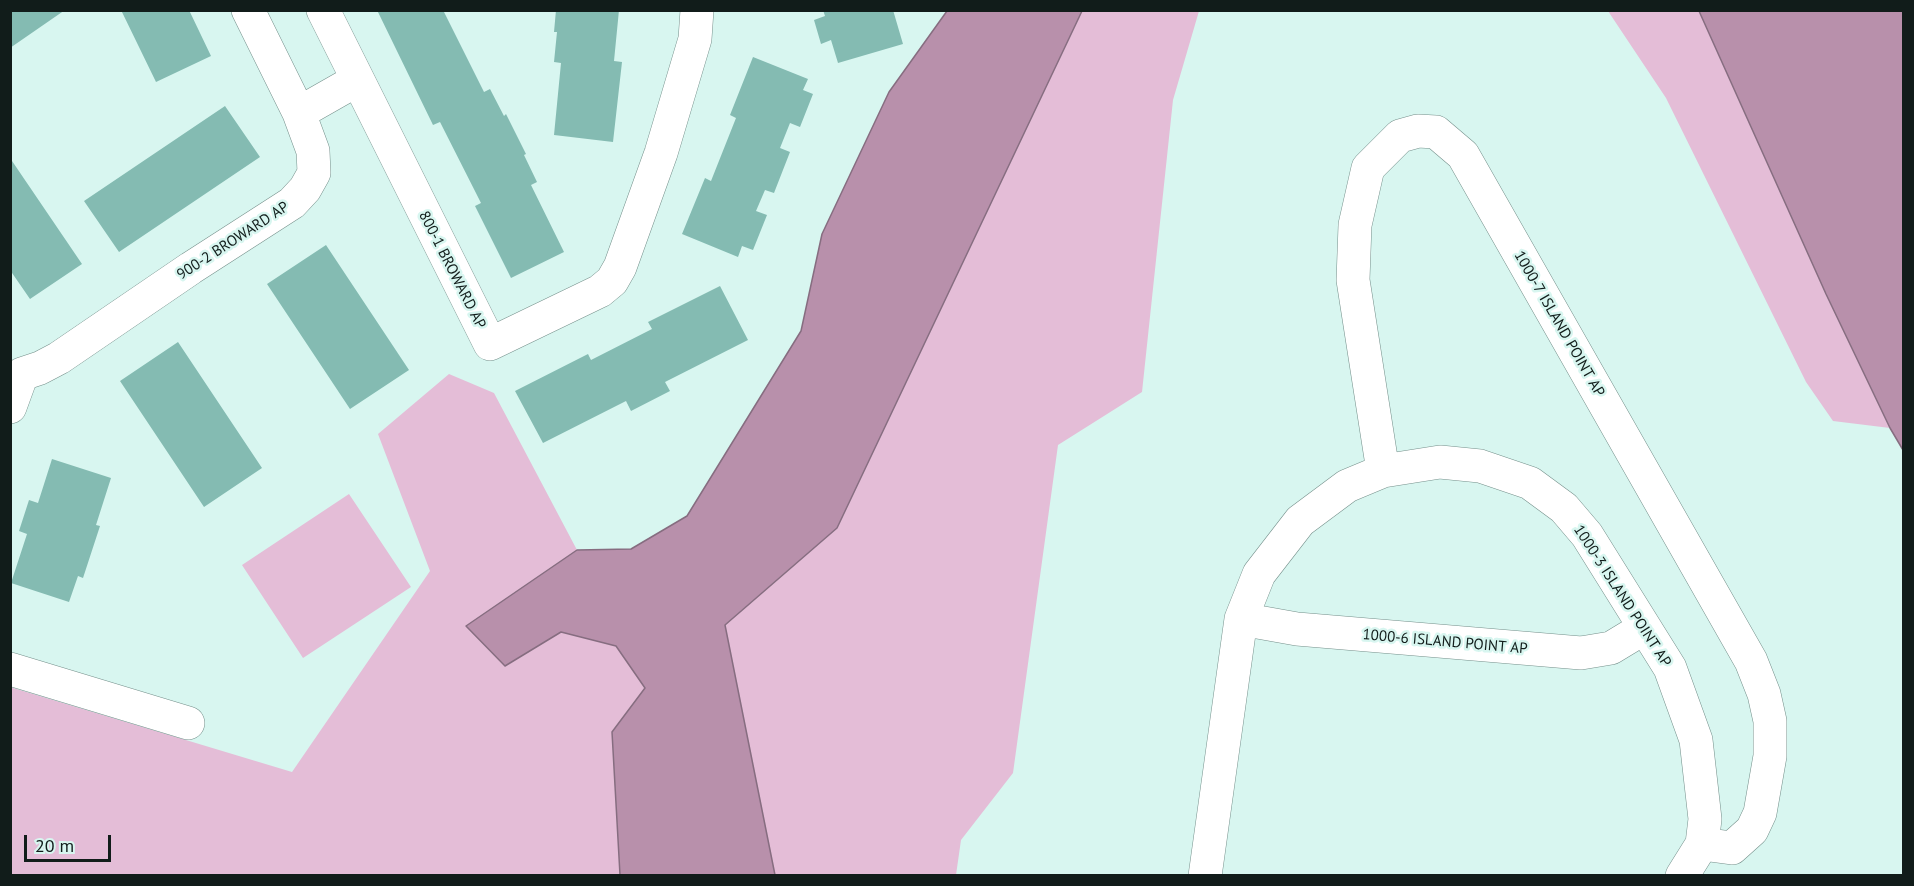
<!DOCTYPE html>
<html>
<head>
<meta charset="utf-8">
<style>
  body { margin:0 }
  #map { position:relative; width:1914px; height:886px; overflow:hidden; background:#d8f6f0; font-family:"PT Sans",sans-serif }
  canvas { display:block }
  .frame { position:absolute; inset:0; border:12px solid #111c1a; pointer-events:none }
  .scale { position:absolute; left:24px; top:835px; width:87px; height:27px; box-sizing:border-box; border:3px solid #111c1a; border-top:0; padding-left:8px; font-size:18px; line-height:21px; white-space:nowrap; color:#111c1a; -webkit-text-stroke:4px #d8f6f0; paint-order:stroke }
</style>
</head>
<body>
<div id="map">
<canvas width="1914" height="886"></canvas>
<div class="frame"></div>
<div class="scale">20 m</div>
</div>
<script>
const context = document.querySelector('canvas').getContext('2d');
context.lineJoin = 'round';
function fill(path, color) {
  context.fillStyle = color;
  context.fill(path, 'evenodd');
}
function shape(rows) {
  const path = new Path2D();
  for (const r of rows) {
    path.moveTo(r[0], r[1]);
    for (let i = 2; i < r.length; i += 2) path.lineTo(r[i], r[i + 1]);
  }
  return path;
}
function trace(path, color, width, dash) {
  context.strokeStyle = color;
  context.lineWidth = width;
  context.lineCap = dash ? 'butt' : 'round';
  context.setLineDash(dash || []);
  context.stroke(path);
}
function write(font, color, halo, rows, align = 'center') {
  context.font = font + ' "PT Sans",sans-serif';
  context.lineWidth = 5;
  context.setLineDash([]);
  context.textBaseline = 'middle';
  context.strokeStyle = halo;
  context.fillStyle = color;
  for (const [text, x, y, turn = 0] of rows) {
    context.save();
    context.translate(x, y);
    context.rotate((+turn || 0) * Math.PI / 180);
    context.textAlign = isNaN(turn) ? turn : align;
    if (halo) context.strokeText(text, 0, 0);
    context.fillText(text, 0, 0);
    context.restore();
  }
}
const green = shape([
  [1082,11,1199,11,1173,100,1142,392,1058,445,1013,773,961,840,956,875,775,875,725,625,837,528],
  [1608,11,1699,11,1826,294,1890,428,1833,421,1806,382,1666,98],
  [449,374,494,393,577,550,467,626,505,666,561,632,616,646,646,688,612,732,620,875,11,875,10,687,292,772,430,571,378,434],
  [349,494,411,587,303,658,242,565]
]);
const water = shape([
  [947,11,1082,11,837,528,725,625,775,875,620,875,612,732,645,688,616,646,561,632,505,666,466,626,577,550,631,549,687,516,801,331,822,234,889,92,947,11],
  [1699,11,1903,11,1903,450,1890,428,1826,294,1699,11]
]);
const building = shape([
  [10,10,65,10,10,48],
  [121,10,189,10,211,56,156,82],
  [377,10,443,10,484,92,490,89,504,116,506,114,526,154,524,155,537,182,531,185,564,252,511,278,475,206,481,203,440,122,433,125],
  [556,10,619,10,614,61,622,62,613,142,554,135,561,63,554,62,557,32,554,32],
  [823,10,893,10,903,44,838,63,831,40,821,44,814,20,825,16],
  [753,57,808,79,803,90,813,94,800,127,790,123,780,148,790,152,774,193,765,190,756,211,767,215,753,250,742,246,738,257,682,234,705,178,711,181,736,118,730,115],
  [225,106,260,157,119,252,84,201],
  [10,158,82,264,30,299,10,270],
  [326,245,409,370,350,409,267,284],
  [720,286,748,340,665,382,670,391,631,411,626,401,543,443,515,391,588,354,591,360,652,329,648,322],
  [178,342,262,468,204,507,120,381],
  [52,459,111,478,96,525,100,526,83,578,78,576,69,602,11,583,27,534,19,531,29,500,38,503]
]);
const minor = shape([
  [323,10,490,344,600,291,612,281,620,267,661,153,695,39,697,10],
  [299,113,357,80],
  [10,407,22,374,40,368,59,358,191,268,292,203,305,189,314,173,313,151,299,113,248,10],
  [1383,471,1353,280,1355,225,1368,168,1400,136,1418,131,1436,132,1463,155,1751,661,1764,694,1770,721,1770,756,1760,813,1752,830,1732,848,1702,844],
  [1241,619,1297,629,1581,653,1611,648,1644,628],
  [10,669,188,723],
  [1205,876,1241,619,1259,574,1300,521,1347,486,1383,471,1440,462,1480,466,1530,483,1564,508,1587,535,1670,668,1696,740,1705,819,1702,844,1682,876]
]);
const streetNames = [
  ["900-2 BROWARD AP",233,241,-33],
  ["800-1 BROWARD AP",452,270,63],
  ["1000-7 ISLAND POINT AP",1559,324,60],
  ["1000-3 ISLAND POINT AP",1622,596,57],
  ["1000-6 ISLAND POINT AP",1445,642,5]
];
fill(green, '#e4bdd7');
fill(water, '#b890ab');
trace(water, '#866d80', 1.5);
fill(building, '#84bbb2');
trace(minor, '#75908b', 34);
trace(minor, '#fff', 33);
write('15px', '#111c1a', '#d8f6f0', streetNames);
</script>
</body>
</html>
